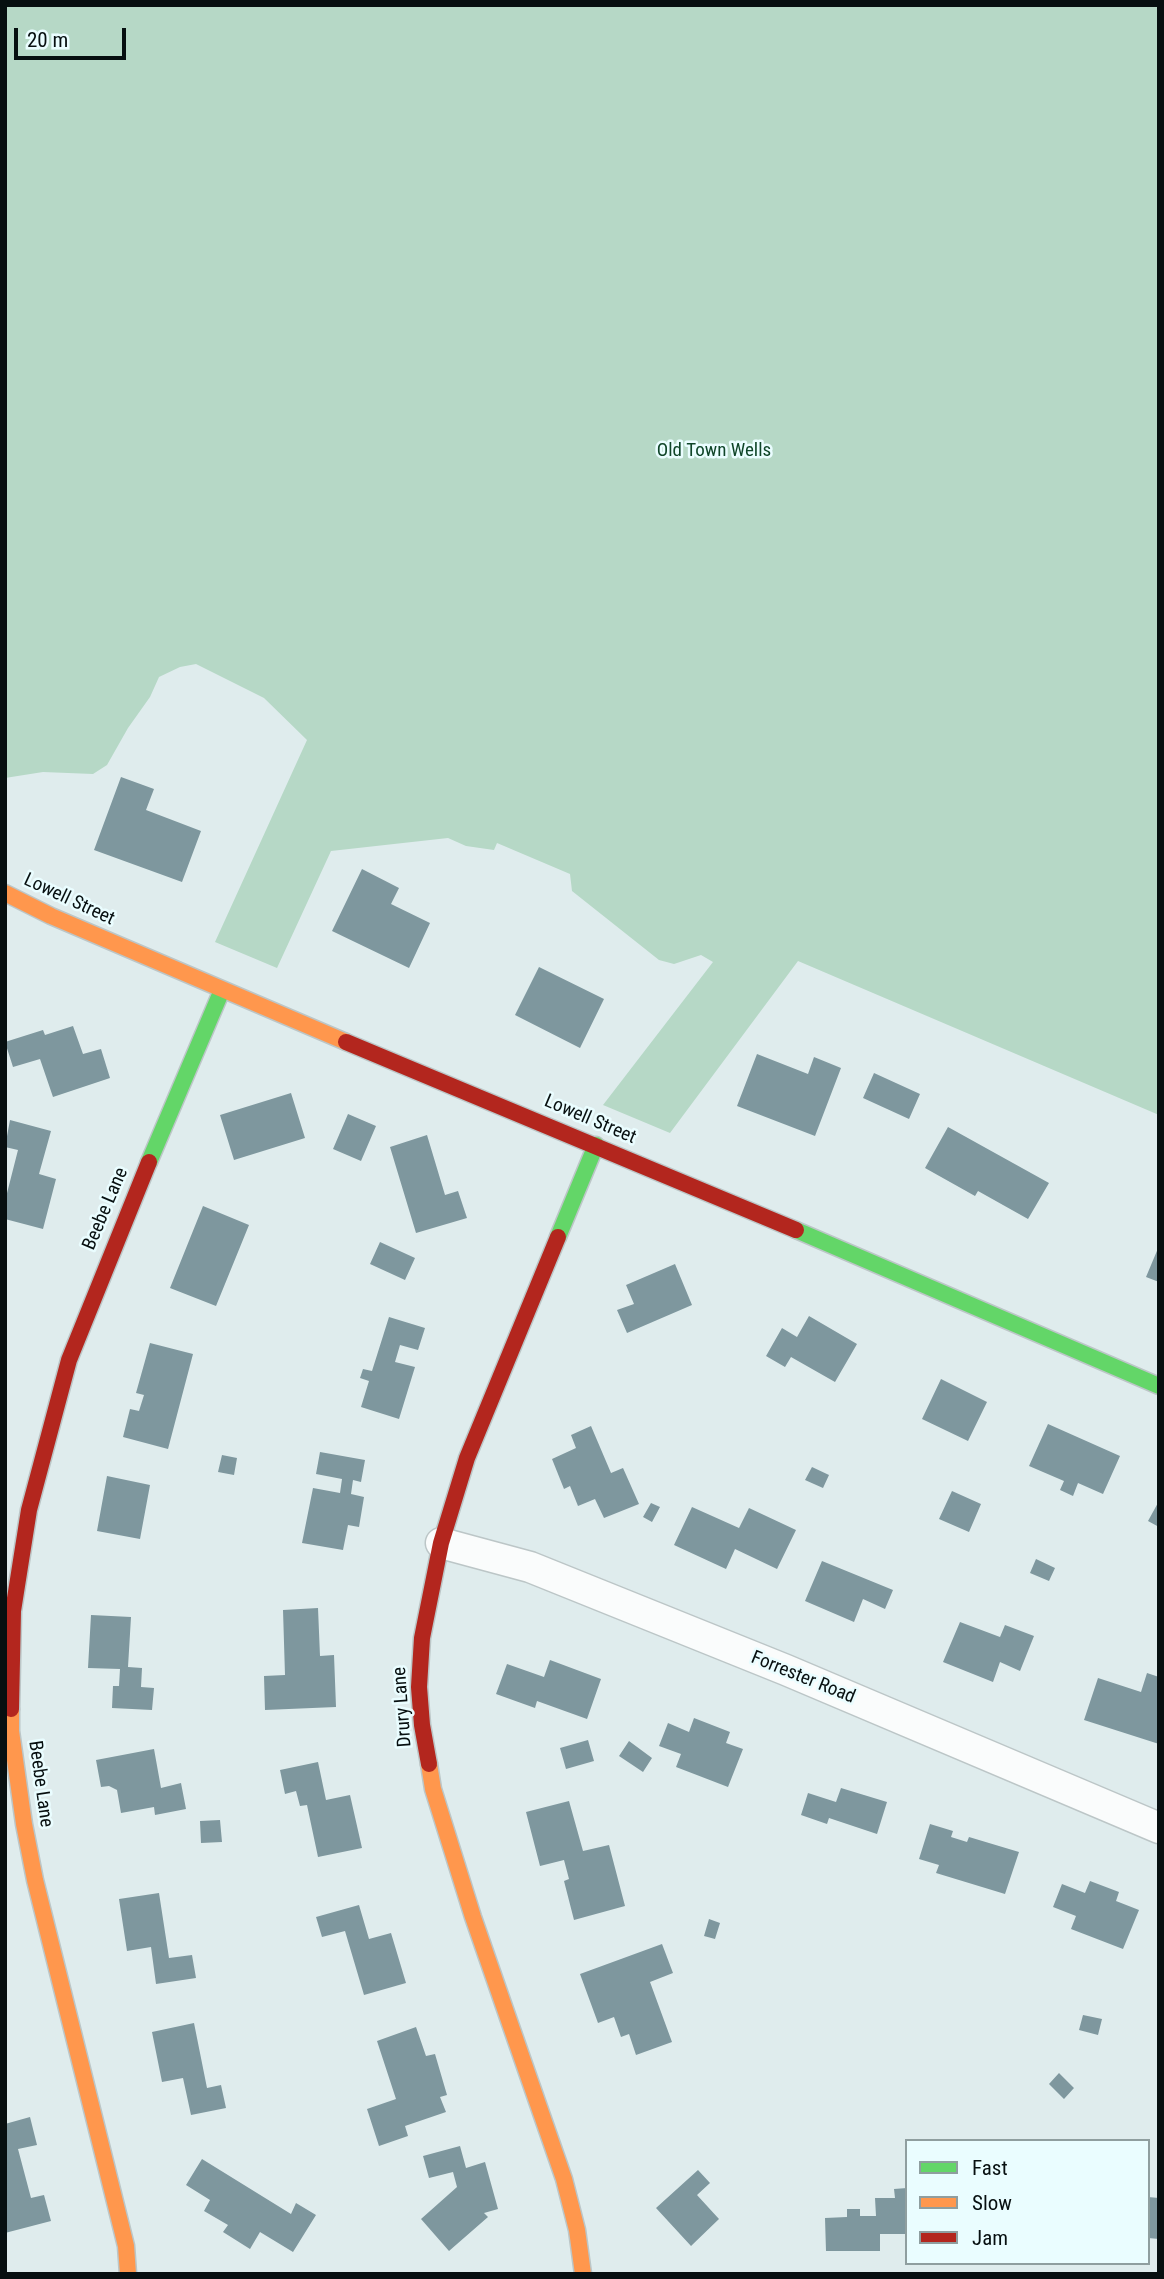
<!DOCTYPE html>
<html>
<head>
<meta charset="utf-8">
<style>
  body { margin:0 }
  #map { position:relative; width:1164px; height:2279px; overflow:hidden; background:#dfeced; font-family:"Roboto Condensed",sans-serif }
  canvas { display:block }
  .frame { position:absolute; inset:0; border:7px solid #070f10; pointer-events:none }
  .legend { position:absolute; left:905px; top:2139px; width:245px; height:126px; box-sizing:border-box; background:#eafdff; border:2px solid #8f9e9f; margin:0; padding:9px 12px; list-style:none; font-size:21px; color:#070f10 }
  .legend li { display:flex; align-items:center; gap:14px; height:35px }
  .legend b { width:35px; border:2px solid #8f9e9f }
  .scale { position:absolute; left:14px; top:28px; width:112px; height:32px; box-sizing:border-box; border:4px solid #070f10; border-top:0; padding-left:9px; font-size:21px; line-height:24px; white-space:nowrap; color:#070f10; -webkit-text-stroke:5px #eafdff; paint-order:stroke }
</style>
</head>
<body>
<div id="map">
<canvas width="1164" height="2279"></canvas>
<div class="frame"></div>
<ul class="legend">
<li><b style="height:9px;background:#63d668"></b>Fast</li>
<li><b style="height:9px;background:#ff974d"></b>Slow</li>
<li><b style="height:9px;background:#b3261e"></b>Jam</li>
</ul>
<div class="scale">20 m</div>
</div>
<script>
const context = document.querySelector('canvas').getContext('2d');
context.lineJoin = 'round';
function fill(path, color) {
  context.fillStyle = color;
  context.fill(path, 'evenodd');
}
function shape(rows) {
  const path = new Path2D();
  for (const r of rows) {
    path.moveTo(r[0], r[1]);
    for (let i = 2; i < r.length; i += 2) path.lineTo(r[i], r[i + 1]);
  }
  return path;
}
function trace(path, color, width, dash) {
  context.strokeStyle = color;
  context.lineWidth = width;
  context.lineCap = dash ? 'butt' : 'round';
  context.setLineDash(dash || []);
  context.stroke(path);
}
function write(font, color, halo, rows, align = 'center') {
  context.font = font + ' "Roboto Condensed",sans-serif';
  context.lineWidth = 5;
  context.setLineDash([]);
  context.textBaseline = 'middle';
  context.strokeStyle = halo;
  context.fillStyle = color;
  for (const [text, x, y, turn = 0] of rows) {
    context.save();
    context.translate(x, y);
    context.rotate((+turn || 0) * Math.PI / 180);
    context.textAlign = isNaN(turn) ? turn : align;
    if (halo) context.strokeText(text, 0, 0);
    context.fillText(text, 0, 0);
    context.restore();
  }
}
const green = shape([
  [5,5,1159,5,1159,1115,798,961,670,1133,603,1105,713,962,701,955,674,964,659,960,572,891,570,874,497,843,494,850,466,846,448,838,331,851,277,968,215,942,307,740,264,698,196,664,180,667,159,677,150,697,128,728,107,765,93,774,43,772,5,778]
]);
const building = shape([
  [121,777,154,789,146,810,201,831,182,882,94,850],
  [362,869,399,888,391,904,430,923,409,968,332,931],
  [539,967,604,999,580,1048,515,1015],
  [73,1026,83,1054,101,1049,110,1078,53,1097,40,1059,13,1067,5,1042,43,1030,45,1035],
  [757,1054,808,1074,814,1057,841,1068,815,1136,737,1106],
  [874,1073,920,1094,909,1119,863,1098],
  [291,1093,305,1138,234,1160,220,1115],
  [348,1114,376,1126,361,1161,333,1149],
  [10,1120,51,1131,39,1174,56,1179,43,1229,5,1219,5,1201,18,1150,5,1147],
  [948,1127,1049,1183,1028,1219,978,1191,975,1196,925,1168],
  [427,1135,445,1195,458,1191,467,1218,416,1233,390,1147],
  [203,1206,249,1225,216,1306,170,1288],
  [380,1242,415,1258,405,1280,370,1264],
  [1159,1246,1159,1282,1146,1277],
  [675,1264,692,1305,627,1333,617,1310,634,1304,626,1285],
  [809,1316,857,1344,835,1382,791,1357,785,1367,766,1356,782,1328,797,1337],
  [389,1317,425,1328,418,1350,400,1345,395,1362,415,1367,399,1419,361,1407,369,1381,360,1378,363,1369,372,1371],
  [150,1343,193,1354,168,1449,123,1437,130,1409,139,1411,144,1395,136,1393],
  [941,1379,987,1402,968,1441,922,1419],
  [1048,1424,1120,1456,1103,1494,1078,1483,1073,1496,1060,1490,1064,1481,1029,1466],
  [591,1426,611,1473,623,1468,639,1504,604,1518,595,1499,578,1506,570,1486,564,1489,552,1459,576,1448,571,1435],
  [320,1452,365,1460,361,1482,353,1480,351,1494,364,1497,359,1527,348,1525,343,1550,302,1543,313,1488,340,1493,342,1479,316,1474],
  [222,1455,237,1458,234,1475,218,1472],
  [812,1467,829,1475,823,1488,805,1480],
  [107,1476,150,1485,140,1539,97,1531],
  [952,1491,981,1504,969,1532,939,1519],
  [1159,1501,1159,1527,1148,1521],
  [651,1503,660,1507,652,1522,643,1517],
  [692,1507,739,1528,749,1508,796,1530,777,1569,735,1549,726,1569,674,1545],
  [1036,1559,1055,1568,1049,1581,1030,1573],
  [822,1561,893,1590,885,1609,863,1599,854,1622,805,1601],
  [318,1608,320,1656,334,1655,336,1707,265,1710,264,1676,285,1675,283,1610],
  [91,1615,131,1617,128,1667,142,1668,141,1687,154,1688,152,1710,112,1708,113,1686,119,1686,120,1669,88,1668],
  [960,1622,1000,1637,1005,1625,1034,1636,1020,1671,1000,1662,993,1682,943,1662],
  [550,1660,601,1679,587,1719,537,1701,535,1708,496,1694,507,1664,544,1677],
  [1147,1673,1159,1677,1159,1744,1084,1720,1098,1678,1141,1692],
  [694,1718,730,1732,726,1743,743,1749,728,1787,676,1767,681,1754,659,1746,668,1723,689,1732],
  [588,1740,594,1761,566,1769,560,1748],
  [629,1741,652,1758,643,1772,619,1756],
  [154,1749,161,1788,181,1783,186,1809,155,1815,154,1807,121,1813,117,1790,109,1786,101,1787,96,1760],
  [318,1762,326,1800,350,1795,362,1848,318,1857,307,1805,300,1806,296,1791,285,1794,280,1770],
  [841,1788,887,1802,877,1834,829,1818,827,1824,801,1815,808,1793,836,1802],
  [569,1801,583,1851,609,1845,625,1906,574,1920,564,1881,569,1879,564,1860,540,1866,526,1812],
  [220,1820,222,1842,201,1843,200,1821],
  [930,1824,953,1831,951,1837,967,1842,969,1837,1019,1852,1005,1894,936,1873,939,1865,919,1859],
  [1090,1881,1119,1892,1116,1901,1139,1910,1123,1949,1071,1929,1076,1916,1053,1907,1062,1884,1085,1893],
  [159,1893,169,1958,192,1955,196,1978,156,1984,151,1947,127,1951,119,1899],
  [359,1905,369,1939,391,1933,406,1983,364,1995,345,1931,322,1937,316,1917],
  [709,1919,720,1923,715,1939,704,1936],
  [662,1944,673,1973,650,1982,672,2042,636,2055,629,2034,621,2037,614,2017,598,2023,580,1974],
  [1083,2015,1102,2019,1098,2035,1079,2030],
  [194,2023,207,2088,221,2085,226,2108,191,2115,183,2078,162,2082,152,2032],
  [416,2027,426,2056,435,2054,447,2095,440,2097,446,2112,405,2126,408,2136,379,2146,367,2109,396,2099,377,2041],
  [1059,2073,1074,2088,1064,2099,1049,2084],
  [30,2117,37,2145,18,2149,31,2198,44,2195,51,2221,5,2233,5,2124],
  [460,2146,466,2168,485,2162,498,2209,484,2213,488,2217,449,2251,421,2219,457,2187,453,2172,429,2178,423,2156],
  [202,2159,291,2214,296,2203,316,2215,293,2252,260,2232,250,2249,223,2232,228,2225,204,2211,210,2200,186,2185],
  [698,2170,710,2183,697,2195,719,2219,691,2246,656,2208],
  [907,2188,907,2234,880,2234,880,2251,826,2251,825,2218,847,2217,847,2209,860,2209,860,2216,876,2216,875,2198,895,2198,894,2189],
  [1148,2197,1159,2198,1159,2239,1148,2238]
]);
const street = shape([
  [441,1543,530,1567,786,1670,1159,1828]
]);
const fast = shape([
  [149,1162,222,990],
  [796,1230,1159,1386],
  [558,1237,596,1145]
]);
const slow = shape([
  [5,893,51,916,346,1042],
  [11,1709,11,1731,24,1824,35,1880,126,2246,128,2274],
  [429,1764,433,1789,473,1917,564,2179,577,2230,583,2274]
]);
const jam = shape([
  [346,1042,796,1230],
  [11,1709,13,1611,29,1510,69,1360,149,1162],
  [429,1764,422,1725,419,1687,422,1638,441,1543,467,1458,558,1237]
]);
const parkNames = [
  ["Old Town Wells",714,451]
];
const streetNames = [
  ["Lowell Street",69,900,25],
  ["Lowell Street",590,1120,23],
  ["Beebe Lane",106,1209,-67],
  ["Forrester Road",803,1678,22],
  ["Drury Lane",403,1707,-94],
  ["Beebe Lane",40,1784,82]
];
fill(green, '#b6d8c6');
fill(building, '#7e979e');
trace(street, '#bcc6c7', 33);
trace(fast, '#bcc6c7', 19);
trace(slow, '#bcc6c7', 19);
trace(jam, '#bcc6c7', 19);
trace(street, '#fafcfc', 30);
trace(fast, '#63d668', 16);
trace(slow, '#ff974d', 16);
trace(jam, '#b3261e', 16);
write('19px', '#0f4528', '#eafdff', parkNames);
write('19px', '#070f10', '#eafdff', streetNames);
</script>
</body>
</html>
